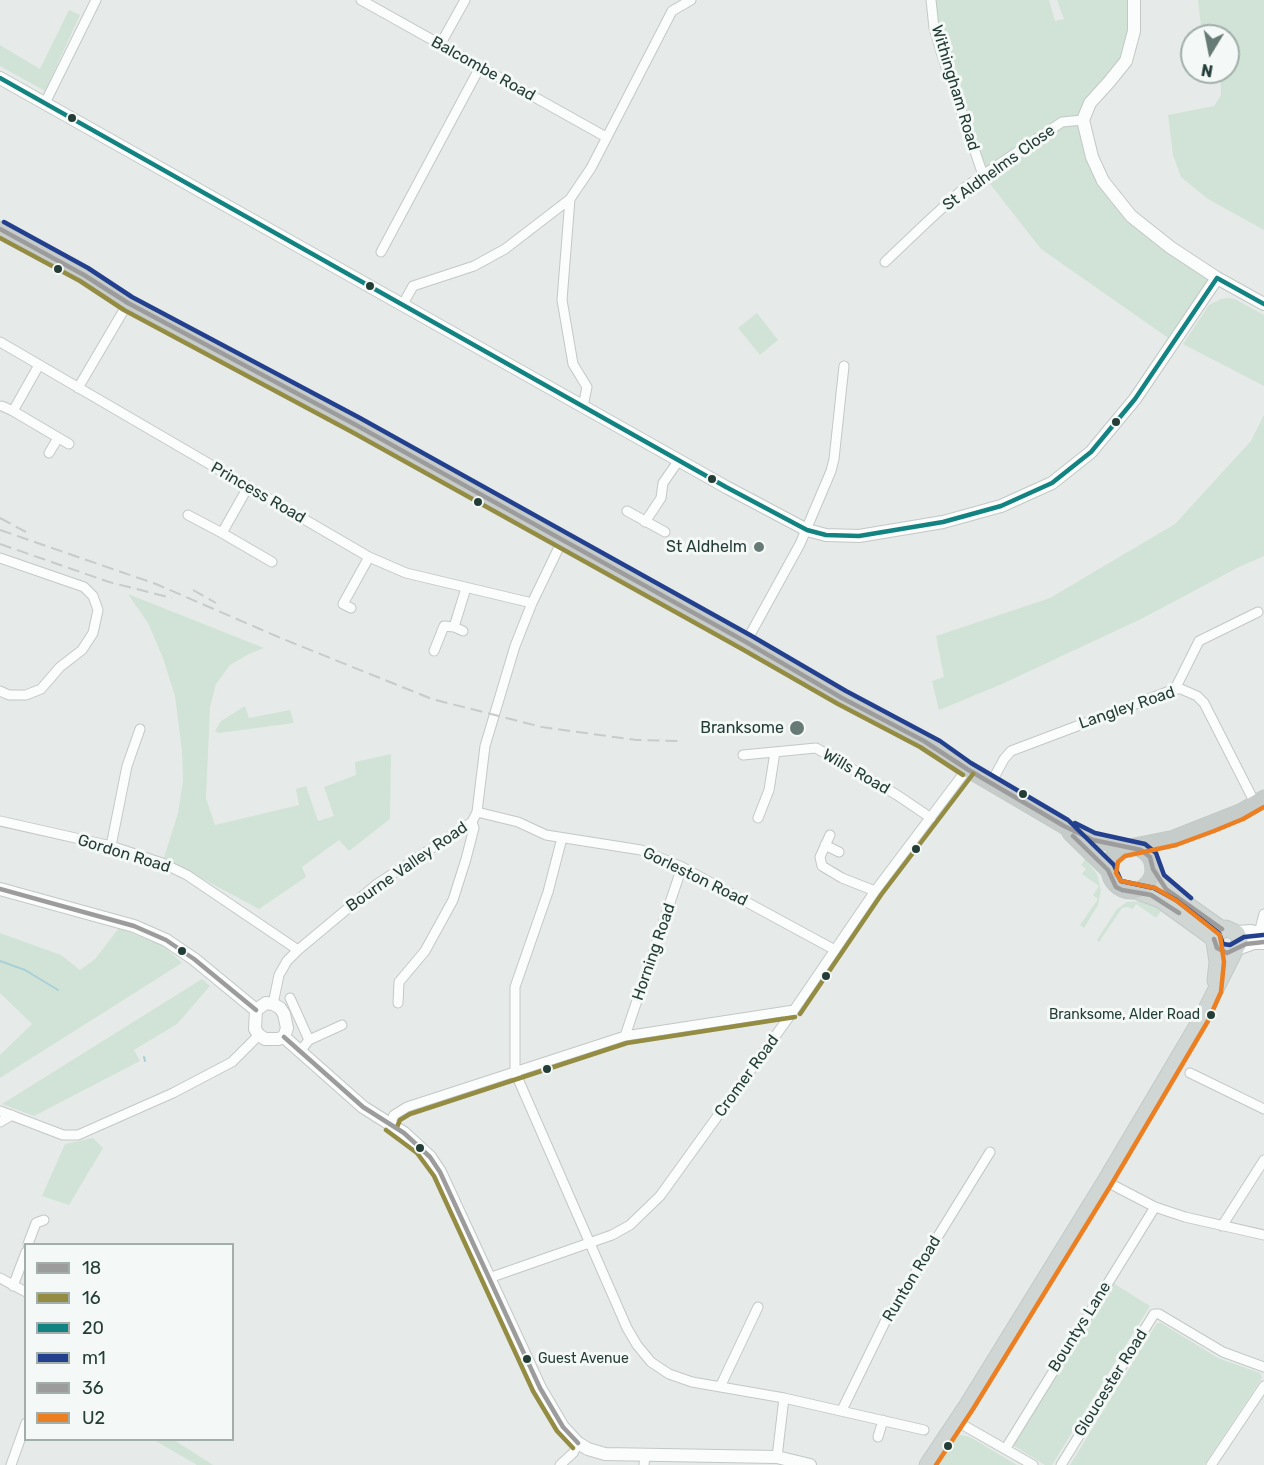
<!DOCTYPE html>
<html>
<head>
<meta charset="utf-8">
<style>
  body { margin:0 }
  #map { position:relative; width:1264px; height:1465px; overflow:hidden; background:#e6ebe9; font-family:Rubik,sans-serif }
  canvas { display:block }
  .legend { position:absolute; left:24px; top:1243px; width:210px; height:198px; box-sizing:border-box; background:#f4f9f7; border:2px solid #a1aeaa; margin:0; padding:8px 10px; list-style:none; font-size:18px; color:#243d37 }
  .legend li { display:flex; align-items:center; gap:12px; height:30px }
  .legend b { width:30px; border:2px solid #a1aeaa }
  .north { position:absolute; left:1180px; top:24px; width:60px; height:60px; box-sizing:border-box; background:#f4f9f7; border:2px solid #a1aeaa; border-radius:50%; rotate:190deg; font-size:16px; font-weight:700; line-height:24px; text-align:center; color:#243d37 }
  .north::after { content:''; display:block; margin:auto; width:21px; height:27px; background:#687a75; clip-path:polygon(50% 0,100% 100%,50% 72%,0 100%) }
</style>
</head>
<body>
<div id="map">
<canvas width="1264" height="1465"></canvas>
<ul class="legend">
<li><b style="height:8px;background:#9d9c9c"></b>18</li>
<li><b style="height:8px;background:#938c42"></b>16</li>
<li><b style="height:8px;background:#128380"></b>20</li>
<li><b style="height:8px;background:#23408f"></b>m1</li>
<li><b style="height:8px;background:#9d9c9c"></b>36</li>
<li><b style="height:8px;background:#eb7f21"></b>U2</li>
</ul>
<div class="north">N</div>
</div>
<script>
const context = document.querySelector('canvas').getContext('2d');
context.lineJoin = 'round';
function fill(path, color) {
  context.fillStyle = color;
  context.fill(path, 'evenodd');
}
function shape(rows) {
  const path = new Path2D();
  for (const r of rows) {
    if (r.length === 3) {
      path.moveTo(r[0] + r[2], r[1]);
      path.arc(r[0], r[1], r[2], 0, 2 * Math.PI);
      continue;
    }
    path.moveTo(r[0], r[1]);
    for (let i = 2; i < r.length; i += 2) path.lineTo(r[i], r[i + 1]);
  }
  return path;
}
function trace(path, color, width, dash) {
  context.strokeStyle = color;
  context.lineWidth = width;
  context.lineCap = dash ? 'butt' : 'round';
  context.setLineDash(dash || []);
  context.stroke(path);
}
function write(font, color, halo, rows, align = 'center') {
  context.font = font + ' Rubik,sans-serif';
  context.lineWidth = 6;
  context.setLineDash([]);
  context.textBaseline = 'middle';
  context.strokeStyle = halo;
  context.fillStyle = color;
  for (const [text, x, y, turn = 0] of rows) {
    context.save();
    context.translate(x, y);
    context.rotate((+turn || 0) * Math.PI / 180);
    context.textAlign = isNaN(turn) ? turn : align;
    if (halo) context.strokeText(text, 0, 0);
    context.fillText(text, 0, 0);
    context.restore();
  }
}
const green = shape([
  [931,0,1049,0,1055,21,1064,19,1057,0,1134,0,1126,61,1083,120,1092,157,1131,216,1217,278,1174,342,1041,249,983,175,942,55],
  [1198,0,1264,0,1264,230,1208,199,1181,177,1173,155,1168,115,1214,106,1221,95,1220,72,1228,72,1228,36,1202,36],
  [69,10,80,15,45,91,0,66,0,45,40,69],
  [1228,298,1235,299,1264,315,1264,386,1183,344,1209,305,1221,299],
  [757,313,778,340,760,355,738,328],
  [1264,415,1264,556,1239,567,1141,619,1002,684,939,710,932,681,944,677,936,636,1050,598,1175,524,1251,441],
  [128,594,264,648,249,654,230,665,216,684,210,707,206,798,215,825,299,805,296,789,306,786,318,821,334,816,324,787,356,775,355,762,391,754,390,819,349,851,339,840,302,867,306,877,259,909,164,858,178,813,183,781,182,751,175,696,163,658,148,623],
  [245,706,249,718,290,710,294,723,219,733,215,731,221,721],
  [1085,859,1097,874,1101,890,1098,905,1084,928,1080,925,1098,899,1093,895,1099,886,1082,874,1086,869,1081,865],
  [1140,901,1152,904,1161,911,1156,918,1136,904,1133,909,1128,907,1122,908,1099,942,1097,940,1117,909,1127,902],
  [119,928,165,947,182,963,0,1078,0,1055,32,1024,0,993,0,933,61,955,80,970,95,959],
  [202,979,210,986,177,1024,134,1050,140,1061,34,1116,2,1104],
  [93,1138,103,1148,69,1205,42,1196,65,1144],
  [1113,1283,1150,1306,1052,1465,1045,1465,1011,1444],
  [1157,1323,1161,1323,1218,1358,1260,1373,1262,1378,1204,1465,1070,1465],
  [956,1434,970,1437,1017,1465,936,1465],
  [154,1440,174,1440,213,1465,197,1465]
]);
const stream = shape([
  [0,961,25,970,58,990],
  [144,1057,145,1061]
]);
const minor = shape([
  [361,0,606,137],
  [931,0,934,28,942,55,983,175],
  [440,45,465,0],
  [45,103,96,0],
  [570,199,562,300,573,364,587,387,583,406],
  [381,252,480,67],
  [885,262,926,223,964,188,983,175,1062,122,1083,120],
  [403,304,413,286,474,266,505,249,570,199,591,168,672,11,691,0],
  [0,342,369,557,406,573,532,603],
  [39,365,13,411,69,444],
  [78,388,128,303],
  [2,406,13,411],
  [49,453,58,438],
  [248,487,222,533,272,562],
  [627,511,665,532],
  [188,515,222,533],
  [645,522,661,498,663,483,679,460],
  [0,558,84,587,93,596,98,610,93,633,82,650,60,667,41,689,26,695,9,695,0,691],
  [351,608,343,604,369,557],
  [454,627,466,588],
  [746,642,800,544,831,471,834,459,844,366],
  [434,651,444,626,454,627,463,631],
  [1175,689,1199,641,1258,612],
  [743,755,816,748,897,795,931,818],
  [991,783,1004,759,1011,751,1175,689,1181,689,1197,696,1204,703,1255,803],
  [477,812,518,822,546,835,641,850,682,867,835,950],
  [758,818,769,790,775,752],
  [0,821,111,846,162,863,187,875,298,950],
  [830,835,820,857,822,866,842,878,875,891],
  [562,838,548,892,515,987,515,1072,627,1328,637,1345,651,1362,669,1374,692,1382,784,1398,924,1430],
  [825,845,839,852],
  [111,846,127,766,140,729],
  [1259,933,1264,914],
  [290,998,309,1040],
  [398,1003,399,982,425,951,453,900,466,859,474,828,472,822],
  [273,1004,279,975,287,961,298,950,377,884,472,822,477,812,485,746,515,646,532,603,562,541],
  [625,1036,682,867],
  [301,1050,309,1040,342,1025],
  [1190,1073,1264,1109],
  [0,1111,63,1135,78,1135,173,1093,232,1062,259,1035],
  [0,1122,12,1115],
  [390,1124,394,1115,407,1107,625,1036,794,1010],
  [1105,1181,1155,1207,1185,1217,1264,1235],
  [1222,1226,1264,1160],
  [28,1244,36,1223,44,1220],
  [0,1278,26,1292],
  [489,1278,612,1235,630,1225,660,1196,794,1010,875,891,967,769],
  [13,1286,26,1252],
  [720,1387,758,1307],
  [842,1410,885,1322,990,1152],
  [956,1421,1033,1465],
  [878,1437,883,1420],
  [1006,1448,1155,1207],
  [777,1457,784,1398],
  [11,1465,26,1423],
  [560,1465,573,1453,578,1443],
  [644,1465,645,1455],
  [1061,1465,1154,1314,1159,1314,1223,1352,1264,1367],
  [1211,1465,1264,1386]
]);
const tertiary = shape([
  [1134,0,1134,31,1126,61,1109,82,1090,103,1083,120,1092,157,1103,181,1131,216,1170,247,1217,278,1264,304],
  [0,78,726,487,807,530,826,535,859,536,943,522,1001,506,1052,483,1091,452,1135,399,1217,278],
  [0,889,134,926,166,940,194,959,256,1010],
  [266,1003,273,1004,280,1008,284,1014,287,1028,284,1037,278,1039,265,1039,259,1035,255,1029,256,1010,266,1003],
  [284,1037,363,1107,404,1133,430,1157,440,1172,540,1388,563,1427,578,1443,588,1449,605,1454,777,1457,810,1465]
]);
const secondary = shape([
  [1237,933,1251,932,1264,935],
  [1237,948,1254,942,1264,942]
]);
const primary = shape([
  [1153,869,1158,879,1174,895,1222,929],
  [1136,891,1160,900,1214,939],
  [1215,981,1217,962,1214,942,1216,935,1226,928,1237,933,1240,941,1235,951,1227,953,1217,948],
  [927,1465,967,1405,1105,1181,1202,1017,1235,951]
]);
const trunk = shape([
  [0,229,84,275,128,303,583,550,746,642,842,698,924,741,967,769,1064,826,1093,840,1128,847],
  [1070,833,1108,870],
  [1131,869,22],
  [1130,847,1174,838,1240,812,1264,798]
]);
const rail = shape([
  [0,518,26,532],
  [0,530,156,584,283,639,432,699,542,727,636,740,681,741],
  [0,544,109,582,172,598],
  [193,590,216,603]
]);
const bus1 = shape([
  [0,229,84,275,128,303,356,425,746,642,842,698,924,741,967,769,1064,826,1093,840,1141,850,1150,857,1153,869,1166,889,1222,929],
  [1073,836,1108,870,1116,887,1122,890,1151,895,1179,913],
  [1214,939,1217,948,1227,953,1246,944,1264,942]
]);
const bus2 = shape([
  [0,238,80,281,124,310,352,432,742,649,838,704,920,747,963,775],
  [800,1014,881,895,973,774],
  [397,1127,400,1120,410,1114,627,1043,795,1017],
  [386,1130,417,1153,434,1176,533,1391,557,1431,573,1448]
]);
const bus3 = shape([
  [0,78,726,487,807,530,826,535,859,536,943,522,1001,506,1052,483,1091,452,1135,399,1217,278],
  [1217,278,1264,304]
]);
const bus4 = shape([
  [4,222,88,268,132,297,360,418,750,635,846,691,940,741,971,763,1068,820,1114,865,1121,881,1154,888,1176,900,1219,933,1223,944,1230,945,1244,937,1263,935],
  [1075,823,1095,833,1145,844,1156,853,1164,875,1191,898]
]);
const bus5 = shape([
  [0,889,134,926,166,940,194,959,256,1010],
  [284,1037,363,1107,404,1133,430,1157,440,1172,540,1388,563,1427,578,1443]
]);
const bus6 = shape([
  [936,1465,973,1409,1111,1185,1208,1021,1221,992,1224,962,1220,935,1177,901,1155,888,1121,881,1116,873,1118,862,1125,856,1176,845,1214,831,1243,819,1264,807]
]);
const markers = [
  [72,118,5,"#243d37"],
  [58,269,5,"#243d37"],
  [370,286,5,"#243d37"],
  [1116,422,5,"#243d37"],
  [712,479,5,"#243d37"],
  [478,502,5,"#243d37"],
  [759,547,6,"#687a75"],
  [797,728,8,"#687a75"],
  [1023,794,5,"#243d37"],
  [916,849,5,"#243d37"],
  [182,951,5,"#243d37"],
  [826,976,5,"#243d37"],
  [1211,1015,5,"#243d37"],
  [547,1069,5,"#243d37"],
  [420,1148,5,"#243d37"],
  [527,1359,5,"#243d37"],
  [948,1446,5,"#243d37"]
];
const busNames = [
  ["Branksome, Alder Road",1200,1015],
  ["Guest Avenue",538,1359,"left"]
];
const streetNames = [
  ["Balcombe Road",483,69,29],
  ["Withingham Road",955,88,73],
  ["St Aldhelms Close",999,168,-36],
  ["Princess Road",258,493,30],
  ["Langley Road",1127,708,-19],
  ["Wills Road",856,772,30],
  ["Gordon Road",124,854,17],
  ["Bourne Valley Road",407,867,-35],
  ["Gorleston Road",695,877,26],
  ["Horning Road",654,952,-71],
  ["Cromer Road",747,1076,-54],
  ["Runton Road",912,1279,-59],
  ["Bountys Lane",1080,1327,-58],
  ["Gloucester Road",1111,1383,-58]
];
const poiNames = [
  ["St Aldhelm",747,547],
  ["Branksome",784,728]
];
fill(green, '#d0e3d6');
trace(stream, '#a9d0d6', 2);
trace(minor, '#c3c8c6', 11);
trace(tertiary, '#c3c8c6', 14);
trace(secondary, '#c2c8c6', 16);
trace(primary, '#c2cac7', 17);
trace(trunk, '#c2cac7', 17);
trace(minor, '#fbfcfc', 9);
trace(tertiary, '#fbfcfc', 12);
trace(secondary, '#fbfcfc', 14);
trace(primary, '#cfd6d4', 15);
trace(trunk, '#c6ccca', 15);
trace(rail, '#c7ccca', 2, [12, 6]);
trace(bus1, '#9d9c9c', 4.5);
trace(bus2, '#938c42', 4.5);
trace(bus3, '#128380', 4.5);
trace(bus4, '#23408f', 4.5);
trace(bus5, '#9d9c9c', 4.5);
trace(bus6, '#eb7f21', 4.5);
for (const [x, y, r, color] of markers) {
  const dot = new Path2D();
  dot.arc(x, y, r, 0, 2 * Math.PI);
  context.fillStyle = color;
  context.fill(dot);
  trace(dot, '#f4f9f7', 2);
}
write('14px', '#243d37', '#f4f9f7', busNames, 'right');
write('16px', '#243d37', '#f4f9f7', streetNames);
write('16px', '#243d37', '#f4f9f7', poiNames, 'right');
</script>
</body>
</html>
